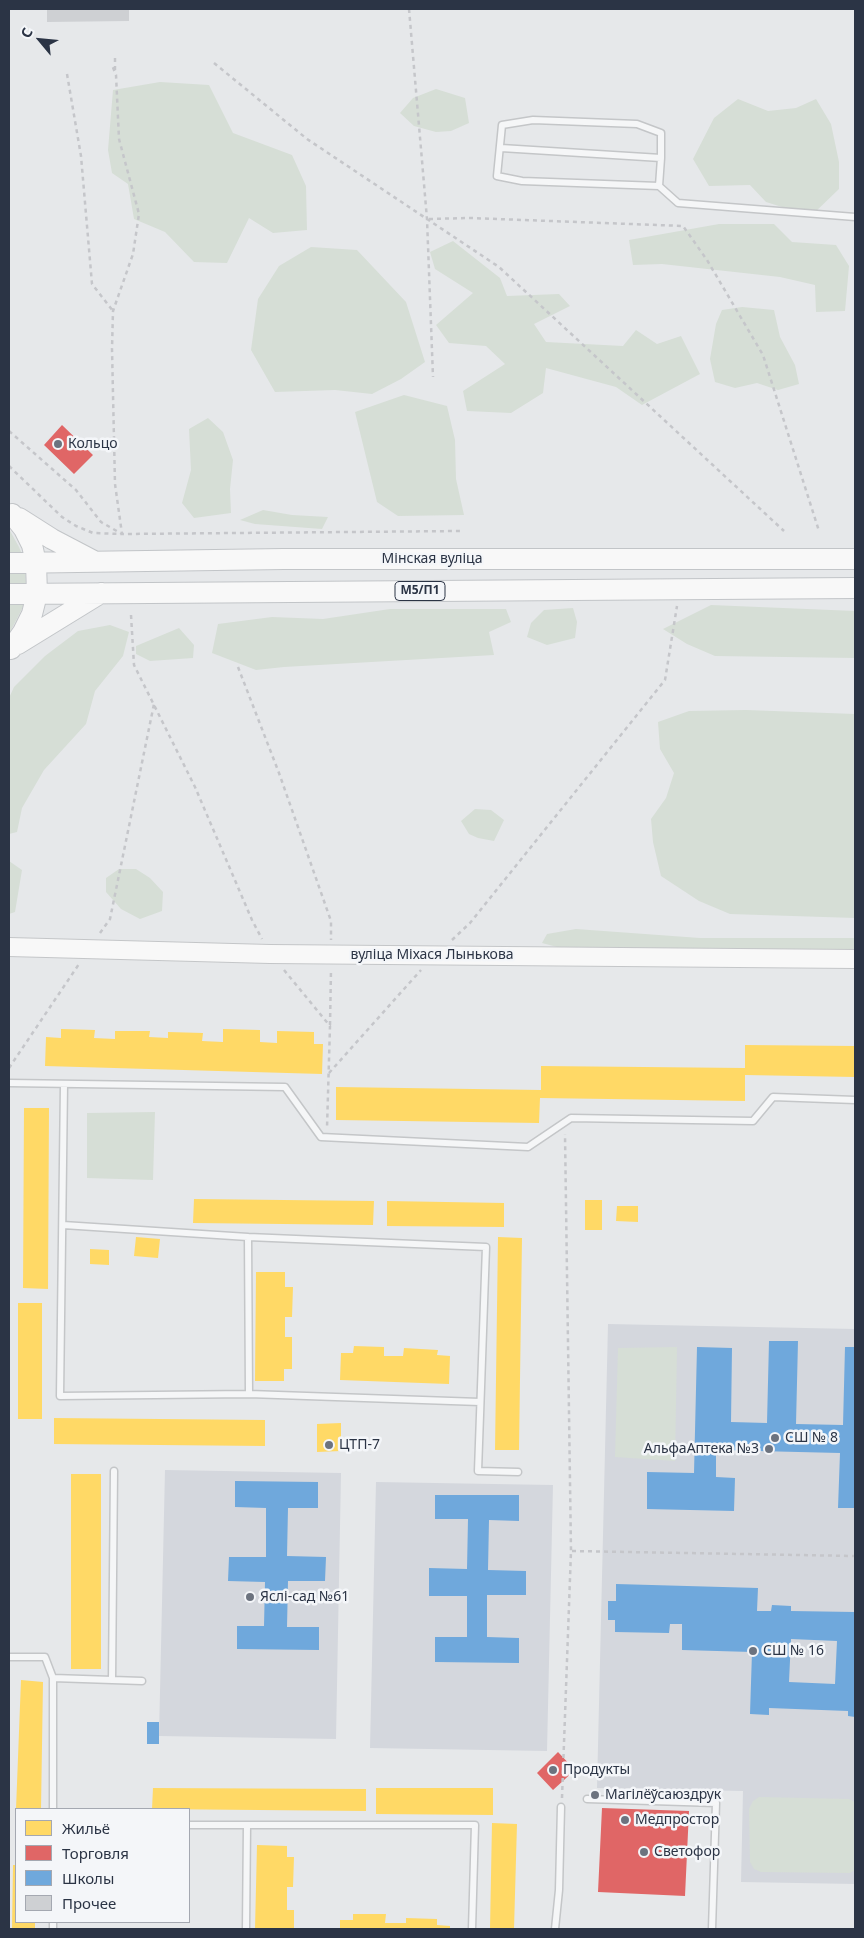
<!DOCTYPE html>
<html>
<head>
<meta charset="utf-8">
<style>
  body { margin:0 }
  #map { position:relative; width:864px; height:1938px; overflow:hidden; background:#e6e8ea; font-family:"Noto Sans",sans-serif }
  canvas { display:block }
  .frame { position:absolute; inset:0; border:10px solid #2b3445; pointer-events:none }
  .legend { position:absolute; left:15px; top:1808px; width:175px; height:115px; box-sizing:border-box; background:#f4f6f9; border:1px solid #a4a8b1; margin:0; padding:6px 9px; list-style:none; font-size:15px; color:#2b3445 }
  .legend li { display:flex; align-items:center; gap:10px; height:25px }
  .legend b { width:25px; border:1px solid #a4a8b1 }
  .north { position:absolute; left:15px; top:15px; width:50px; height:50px; -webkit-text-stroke:4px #f4f6f9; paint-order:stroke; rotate:298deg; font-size:14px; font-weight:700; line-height:20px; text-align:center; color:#2b3445 }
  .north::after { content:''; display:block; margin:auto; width:18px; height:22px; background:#2b3445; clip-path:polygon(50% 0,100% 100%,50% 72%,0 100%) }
</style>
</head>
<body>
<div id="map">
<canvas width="864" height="1938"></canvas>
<div class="frame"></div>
<ul class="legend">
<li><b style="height:14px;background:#ffd966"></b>Жильё</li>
<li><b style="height:14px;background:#e06666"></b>Торговля</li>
<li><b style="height:14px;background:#6fa8dc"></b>Школы</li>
<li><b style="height:14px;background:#ced0d3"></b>Прочее</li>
</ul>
<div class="north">С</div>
</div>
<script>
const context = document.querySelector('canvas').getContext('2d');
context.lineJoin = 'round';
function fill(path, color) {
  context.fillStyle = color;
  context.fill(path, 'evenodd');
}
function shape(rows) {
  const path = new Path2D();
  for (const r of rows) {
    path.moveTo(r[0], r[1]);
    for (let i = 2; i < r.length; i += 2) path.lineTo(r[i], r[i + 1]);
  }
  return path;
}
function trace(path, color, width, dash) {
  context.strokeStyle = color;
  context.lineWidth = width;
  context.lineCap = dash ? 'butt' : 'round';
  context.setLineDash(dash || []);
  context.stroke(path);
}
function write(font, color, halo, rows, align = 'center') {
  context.font = font + ' "Noto Sans",sans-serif';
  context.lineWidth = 5;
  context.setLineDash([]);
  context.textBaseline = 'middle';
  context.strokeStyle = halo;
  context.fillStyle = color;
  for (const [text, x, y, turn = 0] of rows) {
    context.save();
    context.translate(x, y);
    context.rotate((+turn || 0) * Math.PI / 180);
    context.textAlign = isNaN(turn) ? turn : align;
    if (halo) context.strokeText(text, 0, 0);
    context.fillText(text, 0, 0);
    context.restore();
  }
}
const built = shape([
  [608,1324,855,1329,855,1884,741,1882,743,1791,597,1788],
  [165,1470,341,1473,336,1739,159,1736],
  [376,1482,553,1485,547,1751,370,1748]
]);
const green = shape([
  [160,82,209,85,233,133,292,155,306,186,307,230,273,233,249,218,227,263,194,262,165,232,134,219,128,184,112,173,108,150,113,90],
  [436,89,465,98,469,123,451,131,436,132,414,126,400,113,413,98],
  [738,99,768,111,796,108,816,99,831,124,839,162,839,189,811,216,766,202,750,185,709,186,693,159,714,118],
  [719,224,774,224,792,242,836,245,849,266,845,311,816,312,815,285,780,277,662,264,633,265,629,240],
  [453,241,500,278,507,296,559,294,570,306,534,324,546,342,623,346,636,330,657,344,681,336,700,374,642,405,616,387,546,368,543,393,511,413,467,411,463,391,505,364,486,346,449,343,436,325,473,293,435,269,430,252],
  [311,247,357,250,406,302,425,362,401,379,372,394,335,390,275,392,251,350,258,299,279,266],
  [742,307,774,310,780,337,795,365,799,384,778,390,757,383,735,388,715,382,710,359,716,324,722,310],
  [404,395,447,406,455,440,456,479,464,515,398,516,377,502,355,412],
  [208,418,223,432,233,460,230,489,231,513,194,518,182,503,191,470,189,429],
  [263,510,292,515,328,517,322,529,255,524,240,520],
  [9,529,19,547,22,554,9,555],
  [9,568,25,568,26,586,9,586],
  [9,605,24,605,9,634],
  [711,605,855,611,855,658,715,656,687,644,663,629],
  [573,608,577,622,575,638,547,645,527,637,531,623,544,610],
  [390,609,506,609,511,622,489,632,494,655,284,667,256,670,212,653,218,624,272,617,323,619],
  [110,625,129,632,123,656,95,691,86,724,44,770,22,808,17,832,9,834,9,698,14,687,45,656,78,631],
  [179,628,194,645,193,658,150,661,136,654,136,646],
  [746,710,855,714,855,918,730,914,699,901,661,876,653,842,651,819,666,798,674,773,660,749,658,722,689,711],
  [475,809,491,810,504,820,494,841,478,838,469,834,461,821],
  [9,861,22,870,15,912,9,914],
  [119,869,136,869,150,878,163,892,162,911,140,919,121,909,106,892,106,878],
  [576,929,700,938,855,938,855,951,583,949,557,947,542,943,547,934],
  [155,1112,153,1180,87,1178,87,1113],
  [677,1347,675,1461,615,1457,618,1348],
  [759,1797,849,1799,855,1802,855,1870,850,1873,761,1872,754,1869,750,1862,749,1809,753,1801]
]);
const homes = shape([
  [61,1029,95,1030,94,1038,115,1039,115,1031,150,1031,149,1037,168,1038,168,1032,203,1033,202,1041,223,1042,223,1029,260,1030,260,1042,277,1043,277,1031,314,1032,314,1044,323,1044,322,1074,45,1066,46,1037,61,1038],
  [745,1045,855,1046,855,1077,745,1075,745,1101,540,1098,539,1123,336,1120,336,1087,541,1090,541,1066,745,1068],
  [24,1108,49,1108,48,1289,23,1288],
  [194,1199,374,1201,373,1225,193,1223],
  [585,1200,602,1200,602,1230,585,1230],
  [387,1201,504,1203,504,1227,387,1226],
  [617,1206,638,1206,638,1222,616,1221],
  [136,1237,160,1239,158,1258,134,1256],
  [498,1237,522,1238,519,1450,495,1450],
  [90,1249,109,1250,109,1265,90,1264],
  [256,1272,285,1272,285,1287,293,1287,292,1317,285,1317,285,1337,292,1337,292,1369,284,1369,284,1381,255,1381],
  [18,1303,42,1303,42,1419,18,1419],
  [354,1346,384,1347,384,1356,403,1356,404,1348,438,1350,437,1355,450,1356,449,1384,340,1380,341,1353,353,1353],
  [54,1418,265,1420,265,1446,54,1444],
  [341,1423,341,1451,317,1452,317,1424],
  [71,1474,101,1474,101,1669,71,1669],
  [21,1680,43,1682,41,1809,16,1809],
  [153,1788,366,1789,366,1811,152,1809],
  [376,1788,493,1788,493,1815,376,1814],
  [492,1823,517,1824,514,1929,490,1929],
  [257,1845,287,1846,287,1857,294,1857,293,1887,287,1887,287,1910,294,1910,294,1929,255,1929],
  [13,1865,16,1865,16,1922,35,1922,35,1929,12,1929],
  [353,1914,386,1914,385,1923,406,1923,406,1918,437,1919,437,1925,450,1926,450,1929,340,1929,340,1920,353,1920]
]);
const shops = shape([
  [62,425,93,455,74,474,44,445],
  [558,1752,575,1770,553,1790,537,1773],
  [602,1808,689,1811,685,1896,598,1892]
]);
const schools = shape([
  [769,1341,798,1341,796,1424,843,1425,845,1347,855,1347,855,1508,838,1508,840,1453,716,1450,716,1477,735,1478,734,1511,647,1509,647,1472,694,1473,697,1347,732,1348,731,1422,767,1423],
  [235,1481,318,1482,318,1508,288,1508,287,1556,326,1557,325,1581,288,1581,287,1627,319,1627,319,1650,237,1649,237,1626,264,1626,265,1582,228,1581,229,1557,266,1557,266,1508,235,1507],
  [435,1495,519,1495,519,1521,489,1520,488,1570,526,1571,526,1595,487,1595,487,1637,519,1638,519,1663,435,1662,435,1637,467,1637,467,1596,429,1596,429,1568,467,1569,468,1519,435,1519],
  [616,1584,758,1588,757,1611,771,1611,772,1605,791,1606,791,1611,855,1612,855,1717,848,1716,848,1711,769,1708,769,1715,750,1714,752,1652,682,1650,682,1624,670,1624,669,1633,615,1632,615,1620,608,1620,608,1601,616,1601],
  [791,1639,837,1641,835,1684,789,1682],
  [147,1722,159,1722,159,1744,147,1744]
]);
const building = shape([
  [47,9,129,9,129,21,47,22]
]);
const path = shape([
  [409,9,427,219,433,377],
  [115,58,115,72],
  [214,63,307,139,499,267,784,531],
  [67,74,81,156,92,284,113,311],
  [429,219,470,218,683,226,707,260,763,355,819,531],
  [9,431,76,490,101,522,122,534,461,531],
  [9,466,62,517,76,526,93,533,122,534,115,484,112,349,113,311,133,254,139,214,119,139,116,75,112,65],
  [131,615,134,665,195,787,252,920,262,939],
  [238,667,279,773,331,921,331,940],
  [100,933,110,919,154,704],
  [452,940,470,923,665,680,677,606],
  [284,970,330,1026,327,1128],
  [330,1025,331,970],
  [9,1068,79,964],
  [329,1073,421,970],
  [572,1551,855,1556],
  [562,1798,571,1551,565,1134]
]);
const lane = shape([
  [501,148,661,158,661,133,637,124,533,120,502,125,497,176,522,181,659,186,678,203,855,217],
  [659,186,661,158],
  [9,1083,285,1087,321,1137,528,1147,571,1118,753,1121,773,1097,855,1100],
  [63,1225,248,1237,249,1394,60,1396,64,1084],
  [248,1237,486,1247,478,1471,518,1472],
  [249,1394,480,1402],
  [9,1657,45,1657,53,1678,142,1681],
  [112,1680,114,1471],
  [587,1799,716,1803,712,1929],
  [53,1809,53,1678],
  [189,1825,247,1825],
  [53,1929,53,1922],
  [246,1929,247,1825,475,1825,472,1929],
  [555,1929,559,1890,561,1807]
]);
const secondary = shape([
  [9,947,270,954,855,959]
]);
const primary = shape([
  [19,518,52,539,94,561],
  [9,563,284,559,855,559],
  [9,594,855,588],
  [18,644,101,593],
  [11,649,23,632,32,614,37,594,36,563,32,545,24,529,12,514]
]);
const markers = [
  [58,444,5,"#6c737f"],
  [775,1438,5,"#6c737f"],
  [329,1445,5,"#6c737f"],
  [769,1449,5,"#6c737f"],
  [250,1597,5,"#6c737f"],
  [753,1651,5,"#6c737f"],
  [553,1770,5,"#6c737f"],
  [595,1795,5,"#6c737f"],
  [625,1820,5,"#6c737f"],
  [644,1852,5,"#6c737f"]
];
const shields = [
  [420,591,50]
];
const shieldNames = [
  ["М5/П1",420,591]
];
const poiNames = [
  ["Кольцо",68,444],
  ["СШ № 8",785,1438],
  ["ЦТП-7",339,1445],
  ["АльфаАптека №3",759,1449,"right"],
  ["Яслі-сад №61",260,1597],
  ["СШ № 16",763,1651],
  ["Продукты",563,1770],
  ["Магілёўсаюздрук",605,1795],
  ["Медпростор",635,1820],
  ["Светофор",654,1852]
];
const streetNames = [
  ["Мінская вуліца",432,559],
  ["вуліца Міхася Лынькова",432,955]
];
fill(built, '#d4d7dd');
fill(green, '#d6ded6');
fill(homes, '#ffd966');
fill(shops, '#e06666');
fill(schools, '#6fa8dc');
fill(building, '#ced0d3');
trace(lane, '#c4c6c8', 9);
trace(secondary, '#c4c6c8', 20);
trace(primary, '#c2c5c8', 22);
trace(path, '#c5c6ca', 2.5, [4, 4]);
trace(lane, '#f5f6f7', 6);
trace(secondary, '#f8f8f8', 18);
trace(primary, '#f8f8f8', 20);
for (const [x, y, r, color] of markers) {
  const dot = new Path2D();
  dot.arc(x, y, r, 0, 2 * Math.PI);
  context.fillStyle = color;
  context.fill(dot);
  trace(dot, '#f4f6f9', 2);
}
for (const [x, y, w] of shields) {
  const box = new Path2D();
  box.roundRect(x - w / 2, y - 9.5, w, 19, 4);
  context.fillStyle = '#f4f6f9';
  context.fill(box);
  trace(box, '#2b3445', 1);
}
write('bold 12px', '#2b3445', null, shieldNames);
write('14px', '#2b3445', '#f4f6f9', poiNames, 'left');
write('14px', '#2b3445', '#f4f6f9', streetNames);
</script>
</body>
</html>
